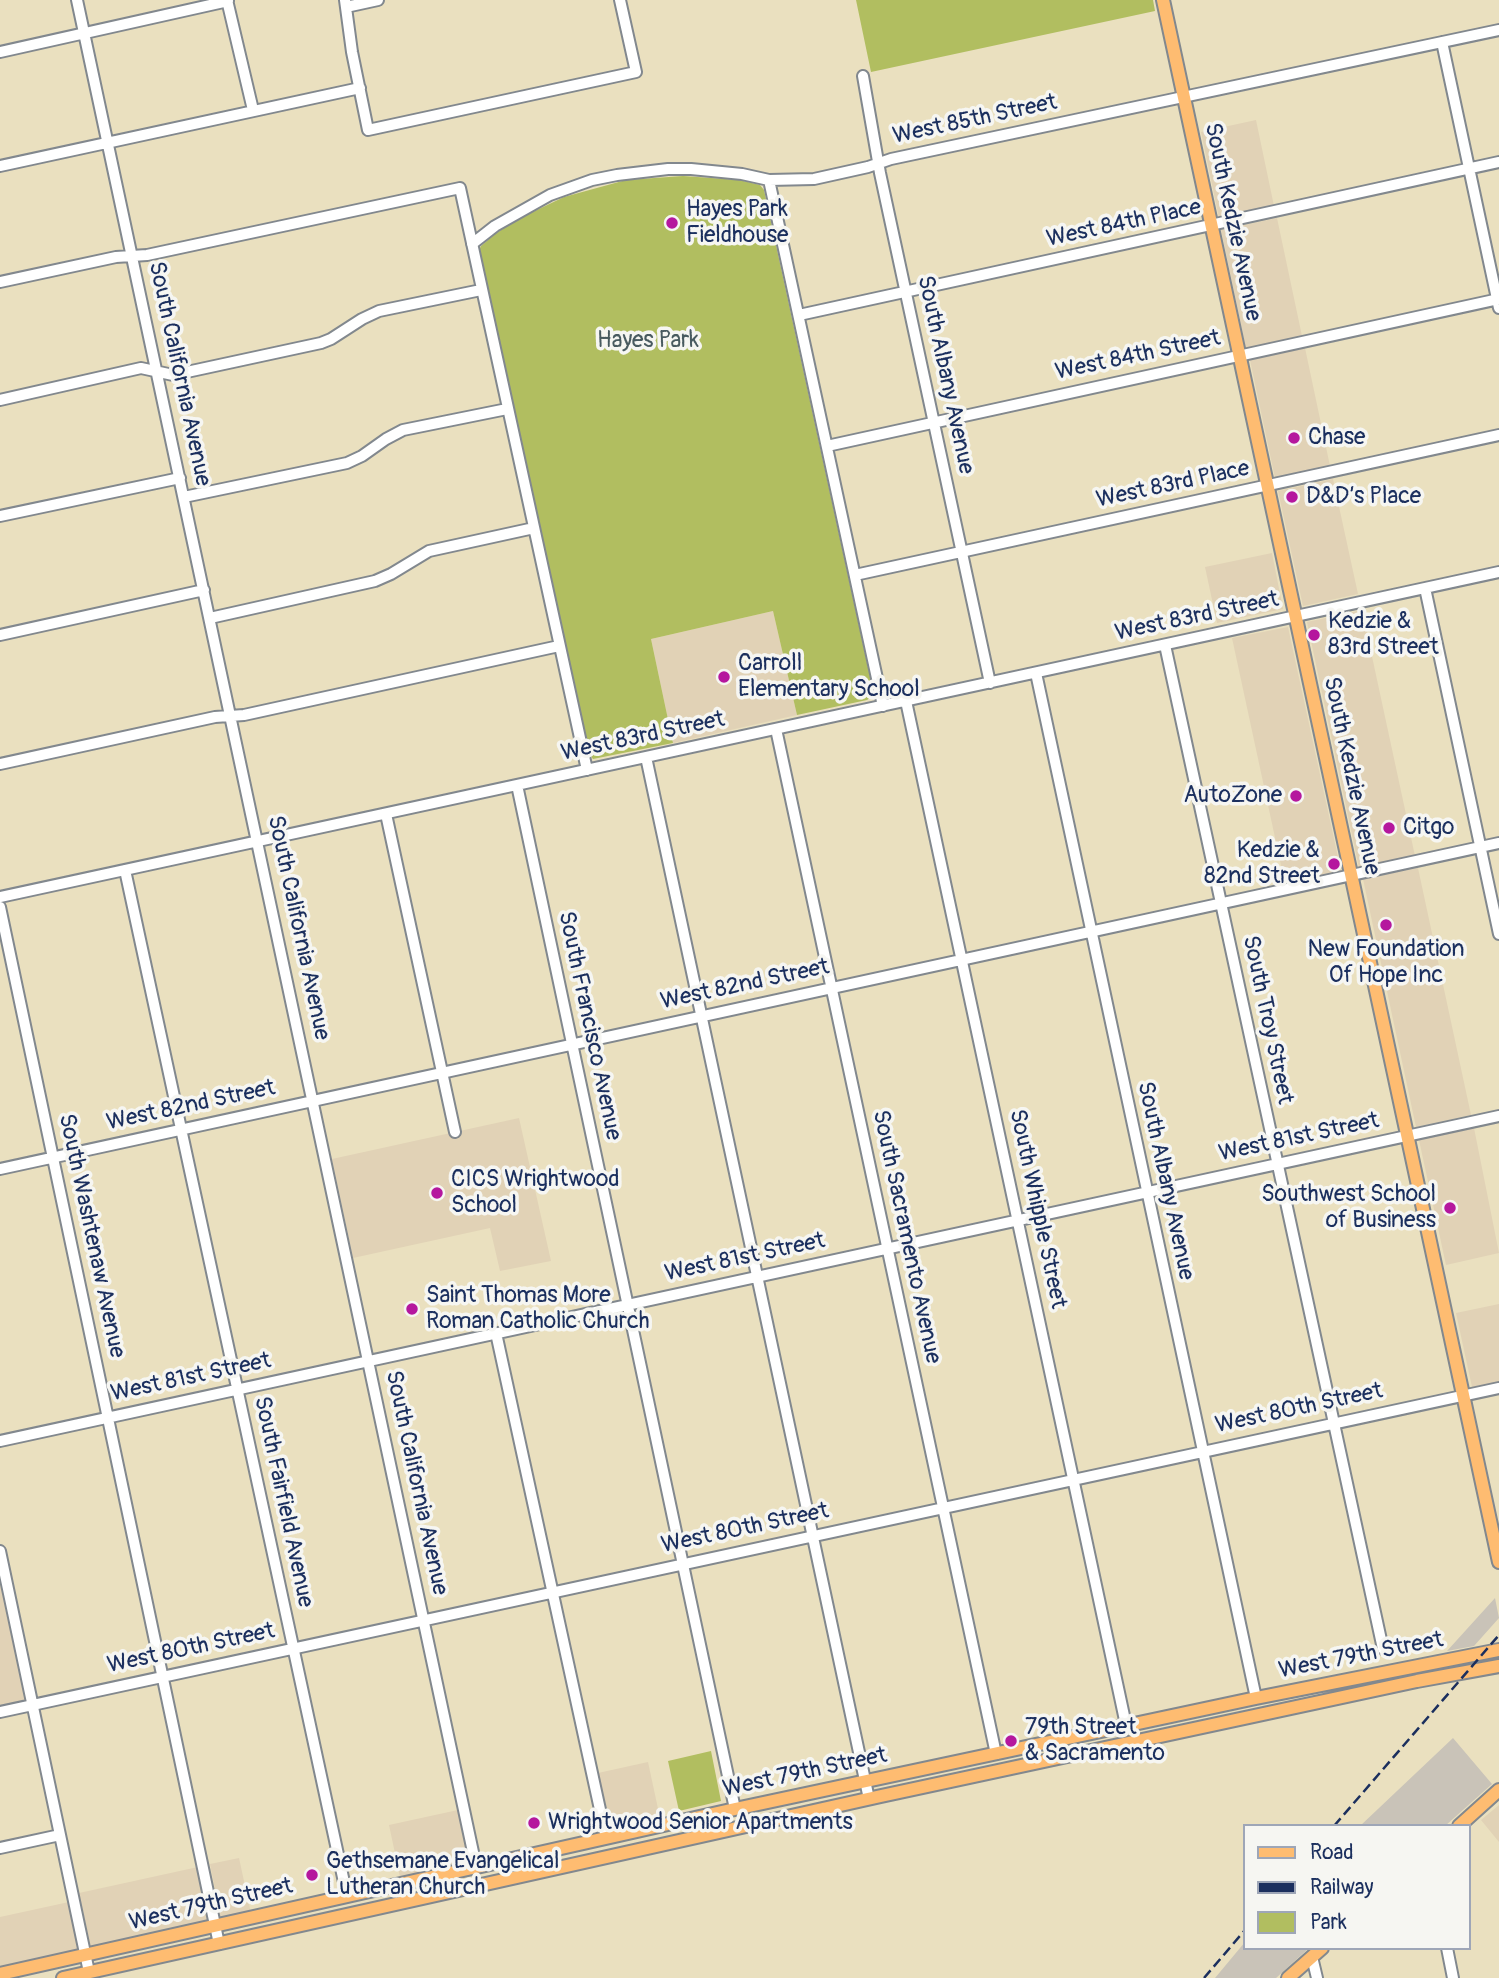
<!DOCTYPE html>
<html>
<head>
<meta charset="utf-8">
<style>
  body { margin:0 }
  #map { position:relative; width:1499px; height:1978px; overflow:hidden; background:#eae0bf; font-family:Pangolin,sans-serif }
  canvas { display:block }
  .legend { position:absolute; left:1243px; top:1824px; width:228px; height:126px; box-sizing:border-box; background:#f6f6f2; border:2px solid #9ea6b7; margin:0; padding:9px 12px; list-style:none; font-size:21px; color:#1b2f5e }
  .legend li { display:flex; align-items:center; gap:14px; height:35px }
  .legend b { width:35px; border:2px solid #9ea6b7 }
</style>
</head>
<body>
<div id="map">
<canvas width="1499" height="1978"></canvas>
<ul class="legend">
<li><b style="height:9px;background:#febc71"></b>Road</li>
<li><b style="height:9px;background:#1b2f5e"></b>Railway</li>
<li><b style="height:19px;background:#b1be60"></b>Park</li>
</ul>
</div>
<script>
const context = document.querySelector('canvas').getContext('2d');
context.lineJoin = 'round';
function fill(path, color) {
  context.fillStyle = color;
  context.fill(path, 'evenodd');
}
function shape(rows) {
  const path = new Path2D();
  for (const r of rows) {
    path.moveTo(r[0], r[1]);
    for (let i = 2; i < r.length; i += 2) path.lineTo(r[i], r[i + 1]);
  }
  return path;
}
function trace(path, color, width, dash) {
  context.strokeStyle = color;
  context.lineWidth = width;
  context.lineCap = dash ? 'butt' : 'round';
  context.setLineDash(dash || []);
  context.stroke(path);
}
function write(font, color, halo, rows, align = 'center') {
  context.font = font + ' Pangolin,sans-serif';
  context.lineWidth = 7;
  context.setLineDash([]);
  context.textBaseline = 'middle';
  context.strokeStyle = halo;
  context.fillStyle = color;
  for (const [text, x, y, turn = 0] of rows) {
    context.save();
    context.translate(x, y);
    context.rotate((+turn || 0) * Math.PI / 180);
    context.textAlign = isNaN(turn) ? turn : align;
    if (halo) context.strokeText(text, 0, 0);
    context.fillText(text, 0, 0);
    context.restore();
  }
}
const built = shape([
  [1256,120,1274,206,1219,218,1201,132],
  [1277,218,1302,336,1246,349,1221,230],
  [1305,348,1330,466,1275,478,1250,360],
  [1333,479,1358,594,1303,606,1278,491],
  [1272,553,1283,609,1217,623,1205,567],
  [1362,610,1415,856,1359,868,1307,622],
  [773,611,797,715,673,743,651,639],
  [1288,627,1341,871,1285,884,1232,638],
  [1418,868,1471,1115,1416,1127,1363,879],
  [519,1118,551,1261,500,1271,490,1228,353,1258,332,1159],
  [1474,1128,1499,1253,1446,1265,1419,1140],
  [1499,1304,1499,1382,1472,1387,1456,1313],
  [0,1583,25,1700,0,1706],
  [648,1762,660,1818,611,1829,598,1773],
  [1499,1805,1499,1842,1481,1820],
  [458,1810,468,1860,400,1877,389,1825],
  [239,1858,251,1913,221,1920,210,1864],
  [198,1867,209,1923,91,1948,79,1893],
  [69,1902,78,1950,0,1967,0,1917]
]);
const industrial = shape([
  [1495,1598,1499,1618,1474,1646,1447,1651],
  [1453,1738,1492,1784,1445,1826,1360,1826],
  [1245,1942,1245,1948,1309,1948,1276,1978,1215,1978]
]);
const green = shape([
  [856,0,1153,0,1155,11,871,72],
  [683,176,739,180,760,185,764,190,874,695,867,700,797,715,773,611,651,639,673,743,593,759,589,754,479,250,481,246,495,234,518,219,564,197,626,180],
  [711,1751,721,1801,679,1811,668,1761]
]);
const minor = shape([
  [77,0,476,1866],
  [227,0,253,110],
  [345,0,352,52,368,130,636,72,620,0],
  [346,7,378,0],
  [1442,42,1499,308],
  [0,52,228,1],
  [863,76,880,173,990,683],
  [0,166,360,88],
  [769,180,883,706],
  [472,244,495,226,550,195,592,180,617,175,668,169,691,169,742,174,769,180,814,179,868,167,891,159,1499,30],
  [0,282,116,257,147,255,460,188,587,770],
  [799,315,1499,162],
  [0,400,141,368,173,375,321,343,331,339,362,319,379,311,481,290],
  [827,446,1499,299],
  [184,497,347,463,362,456,386,439,403,430,507,409],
  [0,516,180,478],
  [855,575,1499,435],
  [1425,588,1499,934],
  [210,618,375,581,391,574,429,551,534,528],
  [0,635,204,590],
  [1165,645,1383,1649],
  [1036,673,1256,1698],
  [906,701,1126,1725],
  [776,729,996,1754],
  [646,757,869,1799],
  [0,764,215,717,244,715,559,646],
  [517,785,735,1809],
  [386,814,455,1132],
  [125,870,347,1896],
  [0,897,1499,572],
  [0,907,219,1944],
  [0,1169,1499,843],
  [496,1333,606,1837],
  [0,1441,1499,1116],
  [0,1551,89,1972],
  [0,1712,1499,1388],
  [0,1848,60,1835],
  [1447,1948,1453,1978],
  [1312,1957,1317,1978]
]);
const major = shape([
  [1163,0,1499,1562],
  [1459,1826,1499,1790],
  [0,1974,735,1809,1256,1698,1499,1650],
  [63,1978,881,1796,1417,1681,1499,1666],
  [1288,1978,1322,1948]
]);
const rail = shape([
  [1334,1826,1499,1635],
  [1204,1978,1245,1930]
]);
const markers = [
  [672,223,7,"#b5179e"],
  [1294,438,7,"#b5179e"],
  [1292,497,7,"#b5179e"],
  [1314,635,7,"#b5179e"],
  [724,677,7,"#b5179e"],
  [1296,796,7,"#b5179e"],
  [1389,828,7,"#b5179e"],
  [1334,864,7,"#b5179e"],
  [1386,925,7,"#b5179e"],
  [437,1193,7,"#b5179e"],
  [1450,1208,7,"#b5179e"],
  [412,1309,7,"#b5179e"],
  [1011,1741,7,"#b5179e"],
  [534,1823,7,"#b5179e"],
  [312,1875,7,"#b5179e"]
];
const streetNames = [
  ["West 85th Street",975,120,-12],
  ["South Kedzie Avenue",1232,222,78],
  ["West 84th Place",1124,224,-12],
  ["West 84th Street",1138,356,-12],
  ["South California Avenue",179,374,78],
  ["South Albany Avenue",945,375,78],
  ["West 83rd Place",1173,485,-12],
  ["West 83rd Street",1197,617,-12],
  ["West 83rd Street",643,737,-12],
  ["South Kedzie Avenue",1351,776,78],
  ["South California Avenue",298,928,78],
  ["West 82nd Street",745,985,-12],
  ["South Troy Street",1267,1020,78],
  ["South Francisco Avenue",589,1026,78],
  ["West 82nd Street",191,1106,-12],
  ["West 81st Street",1299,1138,-12],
  ["South Albany Avenue",1165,1181,78],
  ["South Whipple Street",1037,1209,78],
  ["South Washtenaw Avenue",91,1236,78],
  ["South Sacramento Avenue",906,1237,78],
  ["West 81st Street",745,1258,-12],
  ["West 81st Street",191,1378,-12],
  ["West 80th Street",1299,1409,-12],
  ["South California Avenue",416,1483,78],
  ["South Fairfield Avenue",283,1502,78],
  ["West 80th Street",745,1529,-12],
  ["West 80th Street",191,1649,-12],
  ["West 79th Street",1361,1656,-11],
  ["West 79th Street",805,1773,-12],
  ["West 79th Street",211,1905,-13]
];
const poiNames = [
  ["Hayes Park",686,210],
  ["Fieldhouse",686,236],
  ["Chase",1308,438],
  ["D&D’s Place",1306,497],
  ["Kedzie &",1328,622],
  ["83rd Street",1328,648],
  ["Carroll",738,664],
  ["Elementary School",738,690],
  ["AutoZone",1282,796,"right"],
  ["Citgo",1403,828],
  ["Kedzie &",1320,851,"right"],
  ["82nd Street",1320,877,"right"],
  ["New Foundation",1386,950,"center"],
  ["Of Hope Inc",1386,976,"center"],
  ["CICS Wrightwood",451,1180],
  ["School",451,1206],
  ["Southwest School",1436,1195,"right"],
  ["of Business",1436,1221,"right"],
  ["Saint Thomas More",426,1296],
  ["Roman Catholic Church",426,1322],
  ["79th Street",1025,1728],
  ["& Sacramento",1025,1754],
  ["Wrightwood Senior Apartments",548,1823],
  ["Gethsemane Evangelical",326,1862],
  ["Lutheran Church",326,1888]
];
const parkNames = [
  ["Hayes Park",648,341]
];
fill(built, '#e1d2b6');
fill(industrial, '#c9c3b8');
fill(green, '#b1be60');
trace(minor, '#82888e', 14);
trace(major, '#82888e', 16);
trace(minor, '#fff', 10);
trace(major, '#febc71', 12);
trace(rail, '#1b2f5e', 2.5, [10, 5]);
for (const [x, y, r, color] of markers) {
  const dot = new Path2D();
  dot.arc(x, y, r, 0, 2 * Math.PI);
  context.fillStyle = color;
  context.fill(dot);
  trace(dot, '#f6f6f2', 2.5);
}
write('23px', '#1b2f5e', '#f6f6f2', streetNames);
write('23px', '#1b2f5e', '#f6f6f2', poiNames, 'left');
write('23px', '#485a5f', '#f6f6f2', parkNames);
</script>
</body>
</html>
